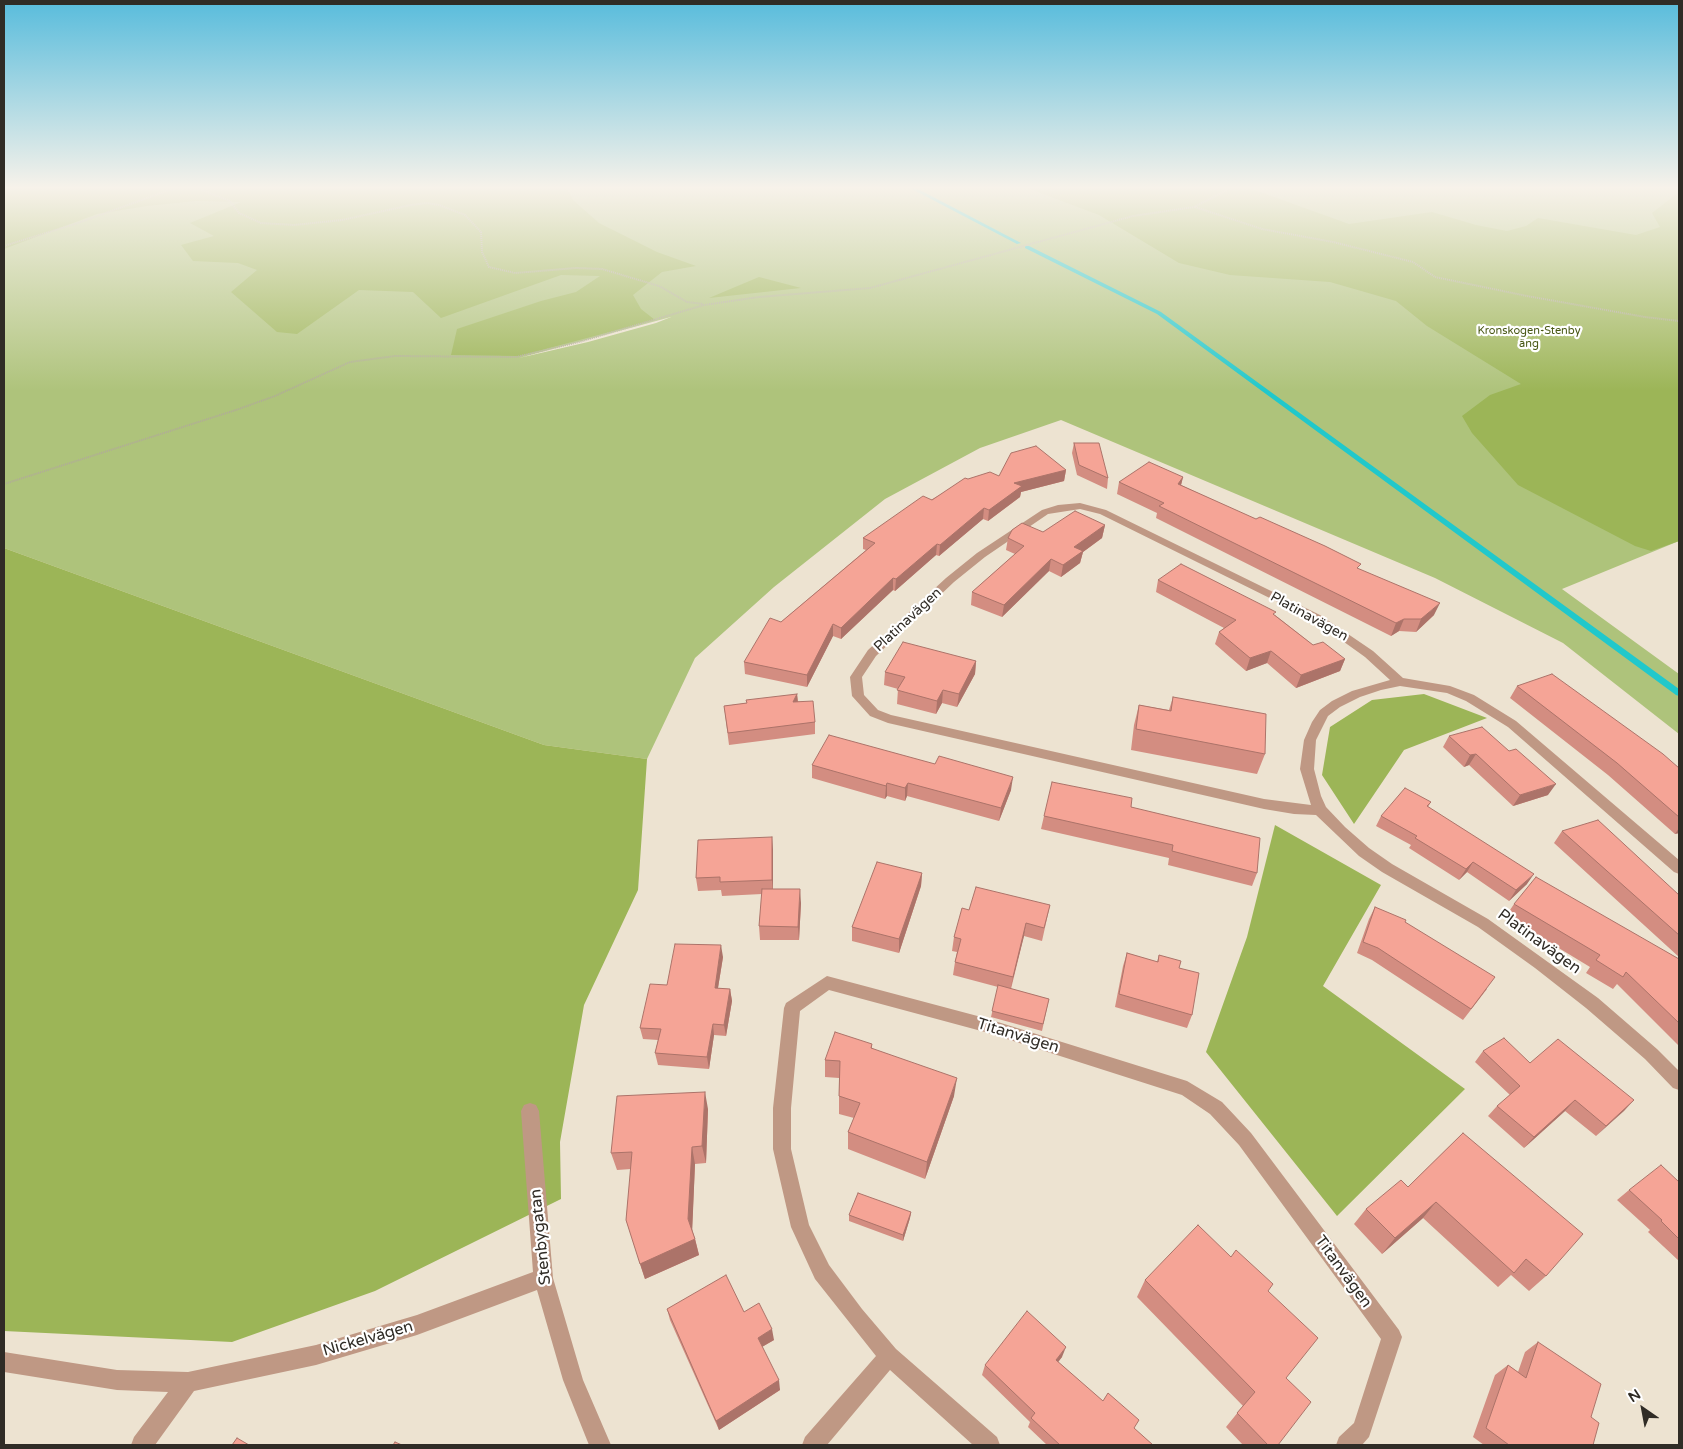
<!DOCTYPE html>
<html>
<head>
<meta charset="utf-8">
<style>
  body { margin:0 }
  #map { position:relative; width:1683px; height:1449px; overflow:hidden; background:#ede3d1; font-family:"Varela Round",sans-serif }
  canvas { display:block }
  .frame { position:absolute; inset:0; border:5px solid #302c26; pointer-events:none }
  .north { position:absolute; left:1618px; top:1384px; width:50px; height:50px; -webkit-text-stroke:4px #fff; paint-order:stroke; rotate:327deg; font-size:14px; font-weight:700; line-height:20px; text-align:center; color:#302c26 }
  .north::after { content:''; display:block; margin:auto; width:18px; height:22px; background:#302c26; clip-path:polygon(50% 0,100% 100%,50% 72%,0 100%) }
</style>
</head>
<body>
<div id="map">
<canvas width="1683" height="1449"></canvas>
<div class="frame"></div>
<div class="north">N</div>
</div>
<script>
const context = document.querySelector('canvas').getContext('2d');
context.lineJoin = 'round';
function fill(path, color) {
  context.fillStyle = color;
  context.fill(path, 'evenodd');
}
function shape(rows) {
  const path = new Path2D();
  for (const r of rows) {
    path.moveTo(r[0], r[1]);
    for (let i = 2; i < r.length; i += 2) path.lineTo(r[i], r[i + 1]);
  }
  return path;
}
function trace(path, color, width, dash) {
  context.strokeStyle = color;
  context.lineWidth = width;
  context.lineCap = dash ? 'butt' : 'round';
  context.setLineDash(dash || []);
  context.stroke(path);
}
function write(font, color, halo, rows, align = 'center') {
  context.font = font + ' "Varela Round",sans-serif';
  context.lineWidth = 4.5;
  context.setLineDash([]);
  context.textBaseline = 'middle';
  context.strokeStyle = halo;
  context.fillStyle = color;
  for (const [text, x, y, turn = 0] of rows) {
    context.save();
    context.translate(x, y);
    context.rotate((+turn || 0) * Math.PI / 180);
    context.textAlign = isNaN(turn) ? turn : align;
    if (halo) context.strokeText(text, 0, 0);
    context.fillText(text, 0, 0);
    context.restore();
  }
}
const green = shape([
  [4,188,1679,188,1679,541,1562,589,1679,674,1679,734,1563,643,1435,578,1061,420,980,448,885,499,774,587,695,658,647,759,544,745,4,548],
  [671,317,656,323,588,342,519,358]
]);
const forest = shape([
  [4,188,567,188,573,200,599,223,657,252,696,266,662,272,633,295,641,309,655,320,519,356,451,355,457,329,541,301,576,292,600,276,561,275,441,318,413,292,359,290,297,334,277,332,231,292,257,270,238,263,193,261,181,245,214,236,190,223,241,202,196,201,147,206,97,214,4,249],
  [1027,188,1249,188,1349,224,1432,212,1476,225,1507,231,1526,226,1538,218,1636,235,1660,227,1652,213,1679,192,1679,541,1651,551,1635,546,1518,485,1472,433,1462,416,1490,395,1521,384,1427,326,1396,301,1330,282,1230,275,1179,263,1099,215],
  [759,277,801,288,709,298],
  [4,548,544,745,647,759,638,890,584,1005,560,1142,561,1199,375,1291,232,1342,4,1331],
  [1424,694,1487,718,1404,750,1354,824,1322,775,1330,727,1372,700],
  [1275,825,1381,885,1323,986,1465,1089,1337,1216,1206,1052,1247,937]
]);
const stream = shape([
  [910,188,916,188,1021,243,1017,244,910,188],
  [1025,246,1029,246,1161,312,1679,689,1679,696,1676,695,1157,314,1025,248,1025,246]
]);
const path = shape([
  [197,188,230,201,239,213,261,223,294,225,342,220,411,205,427,203,439,205,465,215,481,232,482,252,489,267,515,273,576,268,602,269,659,286,687,302,703,304],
  [1195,207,1262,229,1333,242,1413,262,1435,277,1527,296,1645,317,1679,321],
  [4,246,78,223,175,188],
  [4,484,236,410,275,396,350,362,395,356,516,357,579,342,704,305,759,297,870,288,1133,216,1194,207,1231,188]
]);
const street = shape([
  [1080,503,1106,510,1320,615,1373,651,1403,678,1450,686,1474,695,1516,721,1679,860,1679,874,1674,872,1508,727,1466,701,1447,693,1400,686,1381,690,1360,697,1340,707,1328,716,1316,740,1314,769,1321,796,1326,807,1345,827,1369,848,1392,864,1488,919,1598,998,1657,1049,1679,1071,1679,1090,1673,1088,1645,1059,1586,1008,1535,968,1478,927,1382,872,1359,856,1316,815,1294,814,1264,809,888,723,870,716,852,696,850,677,868,650,946,578,977,553,1042,510,1058,505,1080,503],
  [1080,509,1100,514,1312,619,1365,657,1390,680,1352,691,1332,701,1320,710,1312,722,1304,740,1300,769,1311,805,1264,799,891,715,878,710,864,695,862,677,876,656,954,582,985,557,1048,514,1080,509],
  [827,976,985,1018,1187,1081,1222,1102,1251,1133,1399,1330,1402,1337,1369,1437,1362,1445,1336,1445,1339,1437,1354,1423,1381,1339,1239,1145,1210,1114,1182,1095,985,1032,829,990,800,1011,791,1108,791,1149,809,1225,829,1265,862,1309,896,1349,997,1437,1000,1445,973,1445,890,1370,827,1445,802,1445,805,1437,876,1356,815,1279,791,1227,773,1149,773,1108,784,1008,786,1003,827,976],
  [530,1103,536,1105,539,1111,553,1278,583,1380,611,1445,589,1445,563,1380,537,1290,417,1335,316,1365,194,1391,155,1445,131,1445,134,1437,168,1392,117,1390,4,1372,4,1352,117,1370,188,1372,316,1345,417,1315,533,1272,521,1111,524,1105,530,1103]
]);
const wall = shape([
  [1074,443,1108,478,1107,489,1077,475,1072,453],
  [1066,470,1064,481,1021,492,1020,497,988,521,983,519,939,556,936,555,895,591,893,590,841,639,833,636,807,687,745,674,744,662,781,622,866,550,863,549,863,538,968,479],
  [1183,477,1181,485,1359,569,1434,615,1416,632,1399,631,1391,636,1156,518,1157,513,1117,494,1119,482],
  [1105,525,1102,538,1083,552,1080,563,1061,577,1049,571,1002,617,971,605,972,592,1015,554,1006,550,1008,538,1043,532],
  [1158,580,1275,615,1313,645,1345,659,1340,671,1296,688,1267,663,1246,671,1215,644,1219,632,1224,628,1156,592],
  [976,661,975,674,957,707,942,703,936,714,897,704,898,689,884,685,885,672],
  [1517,686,1679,768,1679,833,1675,834,1608,775,1510,698],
  [797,694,798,701,815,722,815,734,729,745,724,706,747,703],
  [1173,697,1265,754,1257,774,1131,750,1134,725,1139,705,1169,710],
  [1449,736,1548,795,1513,806,1469,765,1464,767,1443,747],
  [812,765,1011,790,999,821,907,796,905,801,887,796,885,799,812,778],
  [1431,802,1428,807,1527,884,1509,901,1467,872,1459,880,1409,848,1411,845,1376,826,1381,816],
  [1131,807,1257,873,1252,886,1168,865,1169,858,1041,829,1044,816],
  [1562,831,1679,895,1679,957,1554,843],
  [772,837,773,889,801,903,799,940,760,940,759,926,762,894,722,896,721,890,698,891,696,878],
  [922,873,921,886,899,953,852,941,852,927],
  [1514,904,1679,959,1679,1046,1617,984,1613,989,1586,973,1590,967,1506,916],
  [1050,905,1042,941,1024,936,1011,989,1049,999,1042,1031,991,1017,998,987,953,975,955,962,957,952,952,951,954,937,969,910],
  [1375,907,1405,922,1487,989,1463,1020,1372,960,1357,953,1369,919],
  [1127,953,1157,962,1159,955,1179,968,1192,1015,1187,1028,1115,1007,1123,966],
  [723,957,718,988,730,989,732,1001,726,1036,714,1035,709,1069,658,1065,655,1053,658,1040,643,1039,640,1028,667,985],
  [872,1044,872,1048,954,1096,925,1179,848,1149,848,1132,854,1118,839,1114,839,1078,825,1077,825,1060],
  [1483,1051,1530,1063,1634,1100,1596,1136,1565,1111,1524,1148,1488,1116,1497,1106,1510,1095,1475,1062],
  [708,1109,706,1163,695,1164,692,1229,695,1239,699,1255,645,1279,626,1220,631,1169,617,1170,611,1153],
  [1463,1133,1546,1276,1529,1291,1511,1275,1498,1287,1423,1218,1382,1254,1354,1224,1366,1209,1408,1187],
  [1679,1182,1679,1261,1648,1232,1650,1230,1617,1200,1629,1190],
  [911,1212,910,1218,903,1241,849,1221,849,1215],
  [1231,1257,1268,1291,1286,1378,1278,1445,1243,1445,1226,1427,1243,1406,1137,1297,1145,1280],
  [667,1309,744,1312,774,1340,762,1347,780,1390,719,1430,670,1320],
  [1538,1342,1591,1417,1593,1445,1484,1445,1473,1437,1495,1375,1508,1365,1518,1372,1525,1352],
  [1062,1357,1058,1362,1153,1445,1047,1445,1028,1427,1030,1422,982,1375,985,1365]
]);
const shadedWall = shape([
  [1066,470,1064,481,1021,492,1020,497,988,521,989,510,1014,483],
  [1183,477,1180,489,1178,484],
  [984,508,983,519,939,556,940,545],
  [1105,525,1102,538,1083,552,1080,563,1061,577,1063,565,1074,547],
  [937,544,936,555,895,591,896,579],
  [1051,559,1049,571,1002,617,1004,605],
  [893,578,893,590,841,639,841,628],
  [1440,603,1434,615,1416,632,1421,619],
  [1404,619,1399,631,1391,636,1396,623],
  [833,624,833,636,807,687,807,675],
  [1271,651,1267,663,1246,671,1250,658],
  [1345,659,1340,671,1296,688,1301,675],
  [976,661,975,674,957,707,959,694],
  [943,690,942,703,936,714,937,701],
  [797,694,798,706,793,702],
  [1476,754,1469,765,1464,767,1470,755],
  [1013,777,1011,790,999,821,1001,808],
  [887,783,887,796,885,799,886,786],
  [908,783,907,796,905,801,905,788],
  [1556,784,1548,795,1513,806,1520,795],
  [1679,828,1679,833,1675,834],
  [772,837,773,850,773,894,772,880],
  [1473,862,1467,872,1459,880,1466,869],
  [922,873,921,886,899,953,899,939],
  [1534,874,1527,884,1509,901,1516,890],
  [800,889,801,903,799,940,798,927],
  [1026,923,1024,936,1010,990,1013,977],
  [721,945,723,957,716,1000,715,988],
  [730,989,732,1001,726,1036,724,1025],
  [713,1024,714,1035,709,1069,707,1057],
  [957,1078,954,1096,925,1179,927,1162],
  [705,1092,708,1109,706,1163,702,1146],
  [1575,1100,1565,1111,1524,1148,1534,1137],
  [1634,1100,1624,1111,1596,1136,1606,1126],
  [692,1147,695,1164,692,1235,688,1219],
  [1436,1202,1423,1218,1382,1254,1395,1238],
  [911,1212,910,1218,903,1241,903,1235],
  [695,1239,699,1255,645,1279,640,1264],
  [772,1329,774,1340,760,1348,758,1338],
  [1066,1347,1062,1357,1052,1370,1056,1360],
  [779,1380,780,1390,719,1430,716,1421]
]);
const building = shape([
  [1074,443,1099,443,1108,478,1079,465,1074,443],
  [1036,446,1066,470,1014,483,1022,486,989,510,984,508,940,545,937,544,896,579,893,578,841,628,833,624,807,675,744,662,770,618,781,622,875,543,863,538,923,496,932,500,965,478,968,479,990,472,999,476,1011,453,1036,446],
  [1149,462,1183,477,1178,484,1256,519,1260,517,1325,546,1361,564,1357,568,1440,603,1421,619,1404,619,1396,623,1159,506,1164,503,1119,482,1149,462],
  [1075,511,1105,525,1074,547,1083,551,1063,565,1051,559,1004,605,972,592,1024,546,1008,538,1012,530,1022,523,1043,532,1075,511],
  [1181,564,1276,612,1273,614,1313,645,1323,642,1345,659,1301,675,1271,651,1250,658,1219,632,1236,620,1158,580,1181,564],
  [903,642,976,661,959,694,943,690,937,701,897,690,905,677,885,672,903,642],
  [1552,674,1663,754,1679,768,1679,817,1617,763,1517,686,1552,674],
  [797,694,793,702,813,701,815,722,728,733,724,706,747,703,746,700,797,694],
  [1173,697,1266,714,1265,754,1136,729,1139,705,1171,711,1173,697],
  [1482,727,1509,751,1516,749,1556,784,1520,795,1476,754,1470,755,1449,736,1482,727],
  [829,735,935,764,939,756,1013,777,1001,808,908,783,905,788,887,783,886,786,812,765,829,735],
  [1052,782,1132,798,1131,807,1260,838,1257,873,1172,851,1173,845,1044,816,1052,782],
  [1405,788,1431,802,1427,806,1534,874,1516,890,1473,862,1466,869,1415,838,1417,836,1381,816,1405,788],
  [1598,820,1679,895,1679,935,1562,831,1598,820],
  [772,837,772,880,720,882,720,877,696,878,698,840,772,837],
  [877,862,922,873,899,939,852,927,877,862],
  [1536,877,1679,959,1679,1023,1626,972,1623,977,1596,960,1600,955,1514,904,1536,877],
  [976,887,1050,905,1044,928,1026,923,1013,977,955,962,961,939,954,937,962,908,969,910,976,887],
  [762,889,800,889,798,927,759,926,762,889],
  [1375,907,1406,920,1405,922,1495,977,1471,1009,1378,948,1363,942,1375,907],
  [675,944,721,945,715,988,730,989,724,1025,713,1024,707,1057,655,1053,661,1029,640,1028,650,984,667,985,675,944],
  [1127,953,1158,962,1159,955,1181,961,1179,968,1199,973,1192,1015,1119,994,1127,953],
  [998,985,1049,999,1043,1024,992,1011,998,985],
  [835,1032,872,1044,871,1048,957,1078,927,1162,848,1132,860,1103,839,1096,840,1061,825,1060,835,1032],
  [1504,1038,1530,1063,1558,1039,1634,1100,1606,1126,1575,1100,1534,1137,1497,1106,1520,1086,1483,1051,1504,1038],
  [705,1092,702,1146,692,1147,688,1219,695,1239,640,1264,626,1220,632,1152,611,1153,617,1096,705,1092],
  [1463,1133,1583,1234,1546,1276,1526,1259,1514,1273,1436,1202,1395,1238,1366,1209,1401,1180,1408,1187,1463,1133],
  [1661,1165,1679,1182,1679,1239,1661,1221,1662,1220,1629,1190,1661,1165],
  [858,1193,911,1212,903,1235,849,1215,858,1193],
  [1198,1225,1231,1257,1236,1250,1273,1284,1268,1291,1318,1338,1286,1378,1311,1402,1278,1445,1268,1445,1237,1413,1255,1392,1145,1280,1198,1225],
  [726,1275,744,1312,759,1303,772,1329,758,1338,779,1380,716,1421,667,1309,726,1275],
  [1027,1311,1066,1347,1056,1360,1103,1401,1108,1393,1139,1420,1134,1428,1153,1445,1060,1445,1031,1418,1035,1413,985,1365,1027,1311],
  [1538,1342,1601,1384,1591,1417,1599,1423,1593,1445,1509,1445,1486,1428,1508,1365,1526,1378,1538,1342],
  [237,1438,249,1445,232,1445,237,1438],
  [395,1442,402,1445,393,1445,395,1442]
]);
const farParknames = [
  ["Kronskogen-Stenby",1529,331],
  ["äng",1529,344]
];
const streetNames = [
  ["Platinavägen",1309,617,29],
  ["Platinavägen",908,620,-43]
];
const nearStreetnames = [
  ["Platinavägen",1539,942,36],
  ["Titanvägen",1018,1036,17],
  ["Stenbygatan",541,1237,-96],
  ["Titanvägen",1343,1272,54],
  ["Nickelvägen",368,1339,-16]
];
fill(green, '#aec37b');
fill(forest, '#9cb557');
fill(stream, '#21c8cb');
trace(path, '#b1a99a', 2, [1, 1]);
fill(street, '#bf9884');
fill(wall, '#d38d81');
fill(shadedWall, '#ac7369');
fill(building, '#f5a496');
trace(building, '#ac7369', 1);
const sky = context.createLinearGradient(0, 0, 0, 391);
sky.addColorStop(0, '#58bcdc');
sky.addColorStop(0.48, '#f7f2ea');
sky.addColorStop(1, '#f7f2ea00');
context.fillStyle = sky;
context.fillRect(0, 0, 1683, 391);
write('11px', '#485714', '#fff', farParknames);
write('14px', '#302c26', '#fff', streetNames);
write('16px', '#302c26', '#fff', nearStreetnames);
</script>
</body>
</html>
